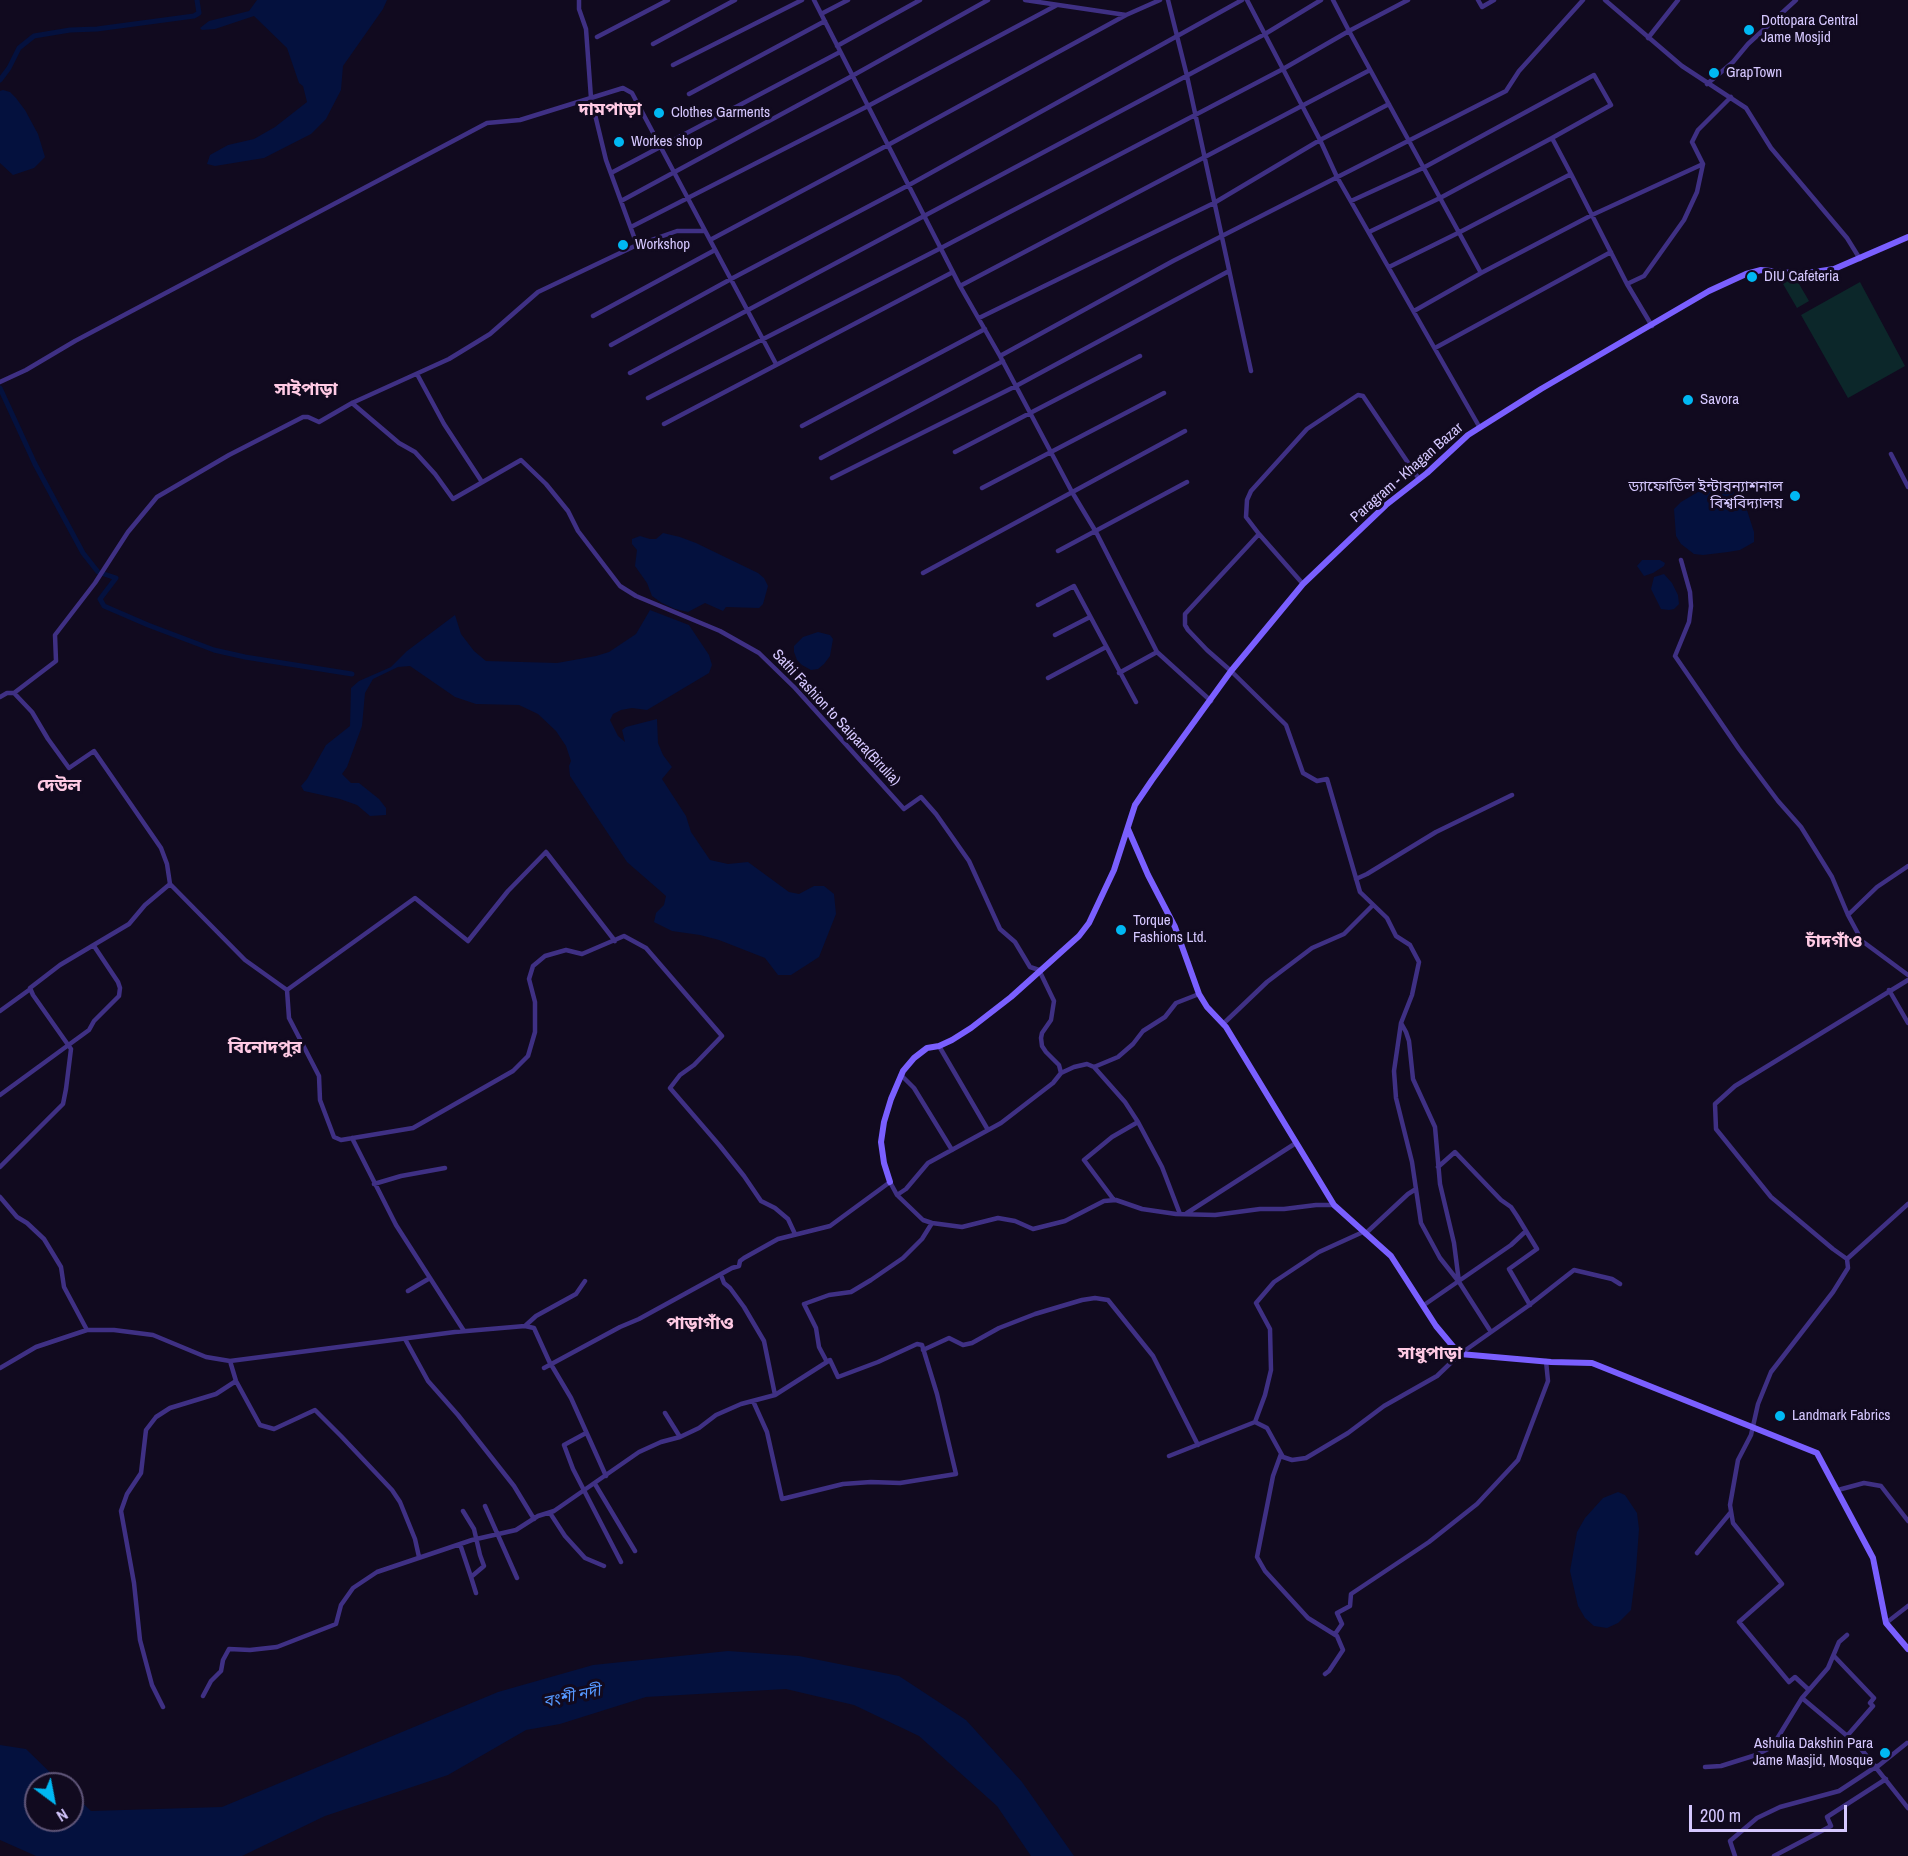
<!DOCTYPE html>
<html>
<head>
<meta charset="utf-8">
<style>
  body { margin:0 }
  #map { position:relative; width:1908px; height:1856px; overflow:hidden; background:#110a1f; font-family:"Archivo Narrow",sans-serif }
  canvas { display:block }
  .north { position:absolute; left:24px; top:1772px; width:60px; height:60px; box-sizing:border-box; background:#110a1f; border:2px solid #605679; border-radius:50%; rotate:148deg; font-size:16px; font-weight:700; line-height:24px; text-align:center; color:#d6c8ff }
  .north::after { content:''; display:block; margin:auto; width:21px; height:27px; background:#00b8f3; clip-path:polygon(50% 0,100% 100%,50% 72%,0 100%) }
  .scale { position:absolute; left:1689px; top:1805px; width:158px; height:27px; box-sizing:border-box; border:3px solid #d6c8ff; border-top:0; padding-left:8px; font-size:18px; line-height:21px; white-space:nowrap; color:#d6c8ff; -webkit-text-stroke:4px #110a1f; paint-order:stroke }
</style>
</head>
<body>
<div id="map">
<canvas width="1908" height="1856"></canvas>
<div class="north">N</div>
<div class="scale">200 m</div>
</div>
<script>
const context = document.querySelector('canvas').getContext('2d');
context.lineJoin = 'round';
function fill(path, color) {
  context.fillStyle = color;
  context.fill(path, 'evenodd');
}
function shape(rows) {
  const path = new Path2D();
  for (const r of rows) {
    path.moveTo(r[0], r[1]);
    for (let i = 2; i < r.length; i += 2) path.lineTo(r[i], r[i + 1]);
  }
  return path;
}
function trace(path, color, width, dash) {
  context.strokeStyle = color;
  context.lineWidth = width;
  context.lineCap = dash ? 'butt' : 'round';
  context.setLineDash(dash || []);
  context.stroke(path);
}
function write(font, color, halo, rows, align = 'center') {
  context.font = font + ' "Archivo Narrow","Noto Sans Bengali",sans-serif';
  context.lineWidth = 6;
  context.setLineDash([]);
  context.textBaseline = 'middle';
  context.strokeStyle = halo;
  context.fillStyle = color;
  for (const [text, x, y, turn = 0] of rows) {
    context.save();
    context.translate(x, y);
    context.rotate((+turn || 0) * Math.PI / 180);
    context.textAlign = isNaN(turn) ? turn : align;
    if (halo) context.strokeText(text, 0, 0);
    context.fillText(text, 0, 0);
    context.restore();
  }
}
const green = shape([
  [1795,277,1809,301,1797,308,1783,284],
  [1860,282,1905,366,1848,398,1801,315]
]);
const water = shape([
  [257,0,387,0,383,9,343,66,341,90,326,119,311,134,264,158,215,166,207,164,210,155,228,145,254,139,275,127,307,102,303,86,299,83,287,48,254,16,215,29,202,30,200,28,209,21,249,11],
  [3,90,10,92,16,98,25,110,38,134,45,157,34,168,13,175,0,163,0,91],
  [1726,484,1745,504,1754,532,1754,542,1740,550,1728,552,1703,555,1694,554,1681,544,1676,536,1674,509,1681,502,1698,492],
  [663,533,680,537,696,543,758,573,764,578,768,586,763,604,759,608,726,607,723,611,705,603,688,612,675,609,662,603,652,596,647,583,635,566,637,550,632,544,632,539,640,536,650,539,656,539],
  [1642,560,1660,560,1665,563,1664,566,1653,573,1644,576,1637,566],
  [1664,574,1672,583,1678,595,1679,604,1674,609,1669,610,1661,609,1651,589,1654,577],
  [650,610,689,625,709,655,712,665,709,673,647,710,632,708,621,710,613,714,610,720,618,736,625,742,622,730,626,727,657,719,658,743,663,755,672,767,662,779,686,816,691,832,710,860,728,864,748,862,789,892,799,894,814,886,824,886,834,894,836,914,819,957,791,975,778,975,765,958,719,940,700,935,672,931,654,922,656,913,664,905,666,896,627,862,593,811,570,776,569,766,571,761,566,746,556,731,538,714,519,705,476,704,455,697,410,666,398,667,373,679,365,693,362,726,347,767,342,774,351,783,359,783,379,799,386,808,386,815,370,816,357,805,340,799,304,791,301,786,307,779,326,745,350,726,351,688,359,681,391,667,407,651,455,615,461,634,474,651,486,661,557,663,596,656,609,652,636,634],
  [818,632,830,635,833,639,830,656,824,664,818,669,811,670,802,665,797,660,794,652,794,646,803,637],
  [1618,1492,1625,1495,1637,1513,1639,1529,1636,1570,1631,1610,1618,1623,1607,1628,1594,1626,1585,1618,1578,1606,1570,1571,1577,1532,1585,1518,1603,1498],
  [728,1651,799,1656,899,1676,966,1720,1022,1782,1074,1856,1031,1856,997,1806,919,1736,854,1705,786,1689,646,1697,560,1724,526,1730,448,1775,325,1816,242,1856,36,1856,0,1840,0,1745,26,1749,62,1784,36,1784,36,1820,72,1820,72,1793,91,1811,222,1807,498,1692,593,1665]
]);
const canal = shape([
  [0,80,9,68,19,48,34,36,70,30,97,29,194,16,199,13,197,0],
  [0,388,35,464,83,553,98,572,116,578,100,599,104,606,148,625,214,650,245,657,352,674]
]);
const street = shape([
  [814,0,868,106,1057,5],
  [1025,0,1126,15],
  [1168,0,1187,76,1251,371],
  [1247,0,1320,140,1337,177,1480,428],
  [1408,0,1349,31,1481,273],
  [1478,0,1482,7,1494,0],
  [1605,0,1682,66,1746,108,1771,148,1847,238,1860,259],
  [821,14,848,0],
  [597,37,668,0],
  [1648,38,1678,0],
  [653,44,735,0],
  [837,46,920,0],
  [673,65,802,0],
  [1707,84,1733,62,1748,44,1796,0],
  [689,94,825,21],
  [611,173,840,52],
  [621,201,852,76,988,0],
  [1351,201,1423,168,1594,75,1611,105,1552,138],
  [631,227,868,106,960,286,1000,356,1173,261,1506,91,1519,71,1583,0],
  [1369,232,1440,198,1552,138,1571,174],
  [710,240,776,364],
  [637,245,677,231,704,231],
  [1389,267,1458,233,1571,174,1627,284,1652,326],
  [1627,284,1644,276,1684,220,1697,192,1703,164],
  [960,286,1370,70],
  [1414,311,1481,273,1592,215,1703,164,1692,142,1698,130,1731,97],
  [593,316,715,250],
  [979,318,1214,203,1320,140,1389,104],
  [611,345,731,279,909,185,1242,0],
  [1435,348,1611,252],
  [1000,356,1072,492,1096,532,1157,652,1211,701],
  [630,373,1265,34,1321,0],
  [417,374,444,424,482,482],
  [0,382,26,370,75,341,487,123,520,120,623,88,632,93,710,240,888,145,1126,15,1160,0],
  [648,398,941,248,1283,69,1349,31,1333,0],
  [352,403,399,443,415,452,435,474,453,499,521,460,546,484,568,511,578,531,620,586,636,596,720,631,759,653,795,688,904,809,921,797,936,814,969,861,1000,929,1015,942,1030,967,1039,970,1054,1001,1051,1020,1042,1033,1041,1038,1042,1046,1046,1052,1059,1065,1061,1073,1053,1083,1001,1123,928,1163,906,1189,897,1195],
  [664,424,953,272],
  [802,426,985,329],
  [955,452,1140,356],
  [1891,454,1908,487],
  [821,458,1003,361],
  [832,478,1016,386,1229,271],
  [982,488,1164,393],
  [1259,534,1246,517,1247,500,1251,491,1307,429,1358,395,1363,396,1419,479],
  [1058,551,1187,482],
  [1681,560,1690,592,1691,606,1689,622,1675,656,1739,749,1778,801,1801,827,1832,877,1848,915,1862,941,1908,975],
  [923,573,1185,431],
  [1303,584,1259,534,1185,614,1185,625,1188,630,1207,650,1231,671,1286,725,1303,773,1317,781,1327,779,1360,892,1387,918,1396,936,1410,945,1419,962,1412,995,1401,1023,1406,1032,1409,1041,1413,1079,1435,1127,1440,1184,1454,1243,1459,1282],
  [1038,605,1074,586,1136,702],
  [1055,635,1090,617],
  [1119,673,1157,652],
  [1048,678,1106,647],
  [14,693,32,712,48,739,69,768,94,751,161,848,167,864,170,884,245,960,287,990,415,898,468,941,508,891,546,852,615,941],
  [0,697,7,693,14,693,56,661,55,635,95,583,128,532,157,497,229,455,303,417,308,417,319,422,352,403,449,359,490,334,538,292,637,245,606,160,591,98,586,29,579,9,579,0],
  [1356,879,1367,874,1436,832,1512,795],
  [1848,915,1877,887,1908,866],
  [287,990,289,1018,319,1076,320,1100,334,1137,341,1140,413,1128,513,1071,528,1056,535,1032,535,1002,529,979,533,966,545,956,566,950,582,954,624,936,646,948,722,1036,694,1065,680,1075,670,1088,720,1146,744,1176,761,1201,775,1208,788,1219,795,1234],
  [1889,990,1908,1023],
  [0,1011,29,990],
  [1401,1023,1394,1071,1396,1098,1412,1162,1421,1223,1440,1258,1459,1282,1491,1332],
  [1223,1024,1267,982,1312,948,1344,934,1373,905],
  [939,1046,988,1130],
  [1094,1067,1125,1102,1138,1122,1112,1137,1084,1160,1114,1200],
  [1061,1073,1074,1067,1087,1064,1094,1067,1118,1057,1133,1044,1143,1031,1165,1017,1176,1003,1199,994],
  [901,1075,914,1088,952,1150],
  [0,1095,89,1030,94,1021,119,996,120,988,118,982,94,946],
  [1138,1122,1162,1167,1180,1214],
  [352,1138,396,1225,464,1331],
  [0,1167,63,1104,66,1089,71,1049,33,995,30,988,60,965,129,924,145,905,170,884],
  [1438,1167,1455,1152,1501,1200,1511,1207,1517,1216,1537,1249,1509,1269,1530,1305],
  [374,1184,401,1176,445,1168],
  [0,1197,17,1217,27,1223,44,1239,61,1267,64,1287,87,1330],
  [1187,1213,1296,1143],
  [1365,1234,1408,1194,1416,1189],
  [1847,1259,1908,1204],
  [408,1291,430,1278],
  [1424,1305,1511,1245,1526,1231],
  [525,1326,536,1316,576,1294,585,1281],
  [405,1339,428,1381,458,1415,514,1486,534,1519],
  [923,1350,949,1338,963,1345,972,1343,999,1328,1035,1314,1082,1300,1095,1298,1108,1300,1153,1356,1198,1445],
  [230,1361,236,1381,260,1425,274,1429,315,1410,341,1436,392,1490,400,1502,415,1539,419,1557],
  [827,1362,819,1347,816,1328,804,1304,829,1295,851,1292,871,1280,903,1258,922,1239,932,1223],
  [0,1368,36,1347,87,1330,114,1330,153,1335,206,1357,230,1361,455,1332,525,1326,534,1328,549,1361,571,1398,606,1476],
  [544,1368,620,1327,639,1319,732,1268,739,1266,740,1261,744,1258,778,1239,830,1226,890,1182,897,1195,923,1220,932,1223,962,1227,998,1218,1015,1221,1033,1229,1065,1221,1104,1201,1116,1200,1142,1209,1176,1214,1215,1215,1260,1209,1284,1209,1316,1205,1334,1205],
  [753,1401,767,1432,782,1499,843,1484,871,1482,900,1483,956,1474,937,1394,922,1345,917,1344,878,1362,838,1377,830,1360,775,1395],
  [665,1413,680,1437,699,1428,716,1415,741,1404,775,1395,764,1341,744,1307,730,1288,724,1283,721,1275],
  [1255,1422,1265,1395,1271,1370,1270,1329,1256,1303,1274,1282,1319,1252,1363,1232],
  [586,1433,564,1445,573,1469,621,1562],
  [1281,1454,1273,1476,1257,1557,1265,1571,1308,1618,1337,1636,1343,1650,1329,1671,1325,1674],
  [1169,1456,1255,1422,1267,1428,1283,1457,1292,1460,1306,1458,1348,1433,1384,1406,1437,1376,1460,1354,1528,1306,1574,1270,1612,1279,1620,1284],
  [595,1484,635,1551],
  [1838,1490,1864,1483,1881,1486,1908,1521],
  [485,1506,517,1578],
  [463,1511,474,1529,480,1555,484,1566,471,1577,476,1593],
  [550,1513,565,1536,585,1558,604,1566],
  [460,1544,471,1577],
  [1697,1553,1731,1512],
  [1886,1623,1908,1606],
  [1335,1634,1342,1624,1337,1613,1350,1606,1351,1594,1429,1542,1477,1504,1518,1460,1548,1381,1546,1361],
  [1847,1635,1839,1642,1828,1668,1802,1698,1858,1745,1908,1808],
  [1834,1656,1874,1698,1870,1703,1873,1706,1847,1736],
  [1809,1690,1795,1677,1789,1682,1739,1622,1782,1584,1733,1523,1730,1505,1738,1460,1751,1435,1758,1404,1771,1372,1833,1292,1848,1268,1847,1259,1833,1249,1771,1197,1716,1129,1715,1104,1735,1086,1908,980],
  [203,1696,211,1681,221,1671,223,1660,229,1649,250,1650,277,1647,336,1624,341,1605,353,1588,377,1572,472,1540,516,1530,538,1516,554,1511,639,1452,661,1442,680,1437],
  [163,1707,152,1685,140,1640,134,1583,121,1511,127,1494,141,1473,146,1430,156,1417,170,1408,216,1394,236,1381],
  [1705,1767,1721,1766,1756,1755,1772,1747,1802,1698],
  [1877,1767,1907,1743],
  [1735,1856,1730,1841,1757,1818,1780,1807,1839,1791,1877,1766],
  [1774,1856,1831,1826,1827,1817,1886,1779]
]);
const secondary = shape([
  [1128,829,1148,875,1175,927,1199,994,1207,1007,1226,1027,1334,1205,1391,1256,1436,1326,1456,1350,1460,1354,1551,1362,1592,1363,1817,1453,1873,1558,1886,1623,1908,1649],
  [890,1182,884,1163,881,1142,884,1122,891,1099,903,1071,914,1058,927,1048,939,1046,952,1040,971,1028,1011,997,1079,936,1089,923,1114,870,1135,805,1152,780,1231,671,1303,584,1386,505,1427,473,1468,435,1541,389,1709,291,1746,274,1761,270,1801,274,1834,269,1908,237]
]);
const markers = [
  [1749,30,6,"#00b8f3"],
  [1714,73,6,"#00b8f3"],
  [659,113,6,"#00b8f3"],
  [619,142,6,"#00b8f3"],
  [623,245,6,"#00b8f3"],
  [1752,277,6,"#00b8f3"],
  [1688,400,6,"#00b8f3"],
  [1795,496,6,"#00b8f3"],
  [1121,930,6,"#00b8f3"],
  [1780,1416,6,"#00b8f3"],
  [1885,1753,6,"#00b8f3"]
];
const poiNames = [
  ["Dottopara Central",1761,21],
  ["Jame Mosjid",1761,38],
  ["GrapTown",1726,73],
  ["Clothes Garments",671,113],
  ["Workes shop",631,142],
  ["Workshop",635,245],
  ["DIU Cafeteria",1764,277],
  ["Savora",1700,400],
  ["ড্যাফোডিল ইন্টারন্যাশনাল",1783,487,"right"],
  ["বিশ্ববিদ্যালয়",1783,504,"right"],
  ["Torque",1133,921],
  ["Fashions Ltd.",1133,938],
  ["Landmark Fabrics",1792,1416],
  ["Ashulia Dakshin Para",1873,1744,"right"],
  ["Jame Masjid, Mosque",1873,1761,"right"]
];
const streetNames = [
  ["Paragram - Khagan Bazar",1407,473,-41],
  ["Sathi Fashion to Saipara(Birulia)",836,718,47]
];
const waterNames = [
  ["বংশী নদী",572,1697,-12]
];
const quarterNames = [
  ["দামপাড়া",610,110],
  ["সাইপাড়া",306,390],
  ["দেউল",59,786],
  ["চাঁদগাঁও",1834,942],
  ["বিনোদপুর",265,1048],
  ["পাড়াগাঁও",700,1324],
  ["সাধুপাড়া",1430,1354]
];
fill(green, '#0c272a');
fill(water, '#04113e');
trace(canal, '#04113e', 5);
trace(street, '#3f3084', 4.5);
trace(secondary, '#7a5fff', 6);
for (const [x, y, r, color] of markers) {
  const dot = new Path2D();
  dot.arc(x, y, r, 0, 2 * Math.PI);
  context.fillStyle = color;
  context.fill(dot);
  trace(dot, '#110a1f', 2);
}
write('15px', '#d6c8ff', '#110a1f', poiNames, 'left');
write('15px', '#d6c8ff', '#110a1f', streetNames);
write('italic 16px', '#5698ff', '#110a1f', waterNames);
write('bold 18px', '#ffcae4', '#110a1f', quarterNames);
</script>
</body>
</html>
